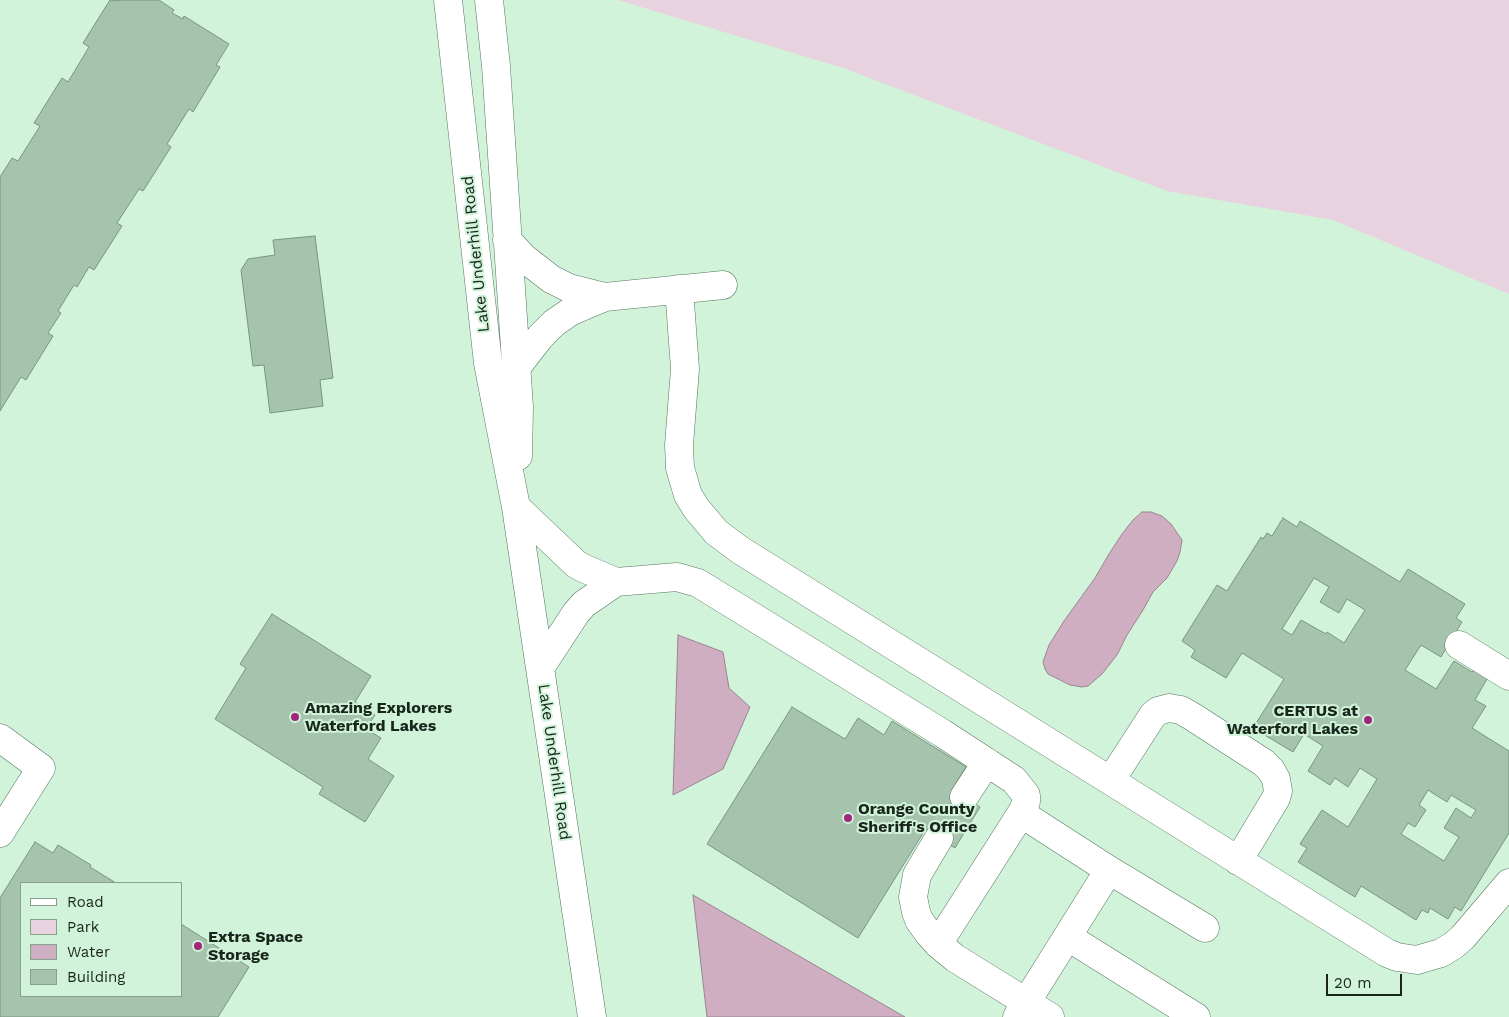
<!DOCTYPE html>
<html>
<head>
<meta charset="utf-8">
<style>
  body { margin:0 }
  #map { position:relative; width:1509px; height:1017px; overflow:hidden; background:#d1f3d9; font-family:"Work Sans",sans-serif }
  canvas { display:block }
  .legend { position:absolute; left:20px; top:882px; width:162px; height:115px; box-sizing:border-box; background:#d1f3d9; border:1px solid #87a18e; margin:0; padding:6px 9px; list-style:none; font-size:15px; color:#19261d }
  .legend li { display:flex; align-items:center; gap:10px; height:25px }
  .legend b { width:25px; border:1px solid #87a18e }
  .scale { position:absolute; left:1326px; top:974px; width:76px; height:22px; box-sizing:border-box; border:2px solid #19261d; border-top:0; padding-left:6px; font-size:15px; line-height:18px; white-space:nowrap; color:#19261d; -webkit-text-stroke:4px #d1f3d9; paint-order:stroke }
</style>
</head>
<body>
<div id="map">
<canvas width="1509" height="1017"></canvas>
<ul class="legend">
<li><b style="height:6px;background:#fff"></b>Road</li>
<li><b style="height:14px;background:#e9d2df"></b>Park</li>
<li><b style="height:14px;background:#cfaec1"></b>Water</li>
<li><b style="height:14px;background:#a6c4ad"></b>Building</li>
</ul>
<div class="scale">20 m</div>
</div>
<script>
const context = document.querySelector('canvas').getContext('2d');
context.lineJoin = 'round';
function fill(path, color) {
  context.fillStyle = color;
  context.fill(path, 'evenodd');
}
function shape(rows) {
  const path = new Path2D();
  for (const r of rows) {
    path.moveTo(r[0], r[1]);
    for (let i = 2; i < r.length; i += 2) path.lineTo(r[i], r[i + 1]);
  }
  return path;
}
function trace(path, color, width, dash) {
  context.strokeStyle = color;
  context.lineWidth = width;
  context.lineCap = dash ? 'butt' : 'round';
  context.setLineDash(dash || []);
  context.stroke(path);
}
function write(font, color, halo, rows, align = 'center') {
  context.font = font + ' "Work Sans",sans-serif';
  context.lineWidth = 4;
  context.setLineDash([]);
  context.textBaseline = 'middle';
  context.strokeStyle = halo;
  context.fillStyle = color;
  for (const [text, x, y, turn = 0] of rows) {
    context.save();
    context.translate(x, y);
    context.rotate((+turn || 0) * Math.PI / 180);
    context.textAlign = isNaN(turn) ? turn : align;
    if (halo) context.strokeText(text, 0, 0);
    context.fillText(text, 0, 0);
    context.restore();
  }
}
const green = shape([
  [618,0,1509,0,1509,294,1333,220,1167,191,843,68]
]);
const water = shape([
  [1142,512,1151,512,1162,516,1171,524,1182,540,1180,552,1177,561,1167,578,1153,592,1143,610,1127,635,1117,655,1102,674,1088,686,1082,687,1070,685,1048,674,1045,669,1043,662,1049,645,1064,621,1095,578,1109,554,1122,534,1133,520,1142,512],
  [678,635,723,652,729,688,750,707,723,769,673,795,678,635],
  [693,895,905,1017,707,1017,693,895]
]);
const building = shape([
  [110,0,118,1,118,0,159,0,174,10,172,13,183,19,184,16,229,44,216,65,220,67,193,112,189,109,167,144,171,147,143,191,139,189,117,223,122,226,94,270,89,267,77,287,74,285,58,311,61,313,48,333,53,336,26,380,21,377,0,411,0,177,12,158,18,161,40,126,34,123,62,78,68,82,89,47,83,43,110,0],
  [315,236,333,378,320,380,323,406,270,413,264,365,253,366,241,270,248,259,275,255,273,240,315,236],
  [1283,518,1297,527,1300,521,1400,582,1408,569,1465,604,1456,618,1462,622,1441,657,1421,645,1405,670,1436,689,1454,661,1472,672,1475,668,1488,677,1475,700,1486,706,1472,728,1509,751,1509,833,1461,911,1455,907,1448,919,1430,908,1428,913,1422,910,1416,920,1361,886,1355,897,1298,862,1307,848,1300,844,1322,810,1348,827,1377,779,1360,768,1348,787,1335,778,1330,785,1308,771,1323,746,1304,734,1293,752,1253,728,1284,679,1242,653,1226,678,1191,657,1195,650,1182,641,1217,585,1227,591,1261,537,1263,539,1267,533,1272,536,1283,518],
  [1314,578,1329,587,1320,602,1339,613,1347,599,1365,610,1344,643,1327,632,1326,634,1301,620,1292,635,1282,629,1314,578],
  [1428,790,1447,802,1451,795,1476,810,1471,818,1456,808,1444,828,1459,837,1444,861,1401,834,1408,823,1415,827,1426,810,1419,805,1428,790],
  [272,614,371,676,355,702,375,715,366,729,381,738,368,759,394,776,365,822,319,794,323,787,215,719,246,668,240,664,272,614],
  [792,707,845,739,858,718,884,735,892,721,966,767,952,789,980,807,955,848,925,830,858,938,707,844,792,707],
  [35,842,53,853,58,845,91,865,90,867,116,883,21,883,21,996,181,996,181,924,249,967,218,1017,0,1017,0,898,35,842]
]);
const minorTunnel = shape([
  [939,838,964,797]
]);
const minor = shape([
  [448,0,488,363,516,507,592,1017],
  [489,0,496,66,519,407,518,456],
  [507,240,524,258,551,279,569,288,605,297],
  [679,289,685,369,679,445,680,468,688,495,696,508,716,532,740,550,1387,953,1397,957,1417,960,1441,953,1454,945,1463,937,1509,883],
  [516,368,540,337,554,323,570,312,588,304,605,297,723,285],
  [516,507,576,564,583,568,616,582,584,604,576,613,540,668],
  [616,582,677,577,698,583,942,733,1014,780,1026,795,1026,801,1024,809,938,944,955,958,1050,1017],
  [1459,645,1509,676],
  [0,738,41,768,0,833],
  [1111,780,1153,715,1158,711,1169,708,1181,710,1193,717,1264,763,1271,770,1276,779,1278,791,1276,798,1238,861],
  [964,797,987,762],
  [1109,870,1205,928],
  [1068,937,1196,1017],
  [938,944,929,934,919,920,916,912,913,897,917,875,939,838],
  [1017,1017,1109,870,1022,814]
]);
const markers = [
  [295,717,5,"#a0257b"],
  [1368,720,5,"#a0257b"],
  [848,818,5,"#a0257b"],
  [198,946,5,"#a0257b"]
];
const streetNames = [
  ["Lake Underhill Road",476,254,-96],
  ["Lake Underhill Road",554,762,82]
];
const poiNames = [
  ["Amazing Explorers",305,708],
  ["Waterford Lakes",305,726],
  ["CERTUS at",1358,711,"right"],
  ["Waterford Lakes",1358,729,"right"],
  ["Orange County",858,809],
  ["Sheriff's Office",858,827],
  ["Extra Space",208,937],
  ["Storage",208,955]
];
fill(green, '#e9d2df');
fill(water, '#cfaec1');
trace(water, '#988590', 1);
fill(building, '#a6c4ad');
trace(building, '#77967f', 1);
trace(minorTunnel, '#accab3', 28, [28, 14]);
trace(minor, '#56755e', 29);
trace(minor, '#fff', 28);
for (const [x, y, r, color] of markers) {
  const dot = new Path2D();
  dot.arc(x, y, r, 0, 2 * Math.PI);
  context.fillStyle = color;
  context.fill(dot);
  trace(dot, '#d1f3d9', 2);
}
write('16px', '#19261d', '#d1f3d9', streetNames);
write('bold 16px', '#19261d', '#d1f3d9', poiNames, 'left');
</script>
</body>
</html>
